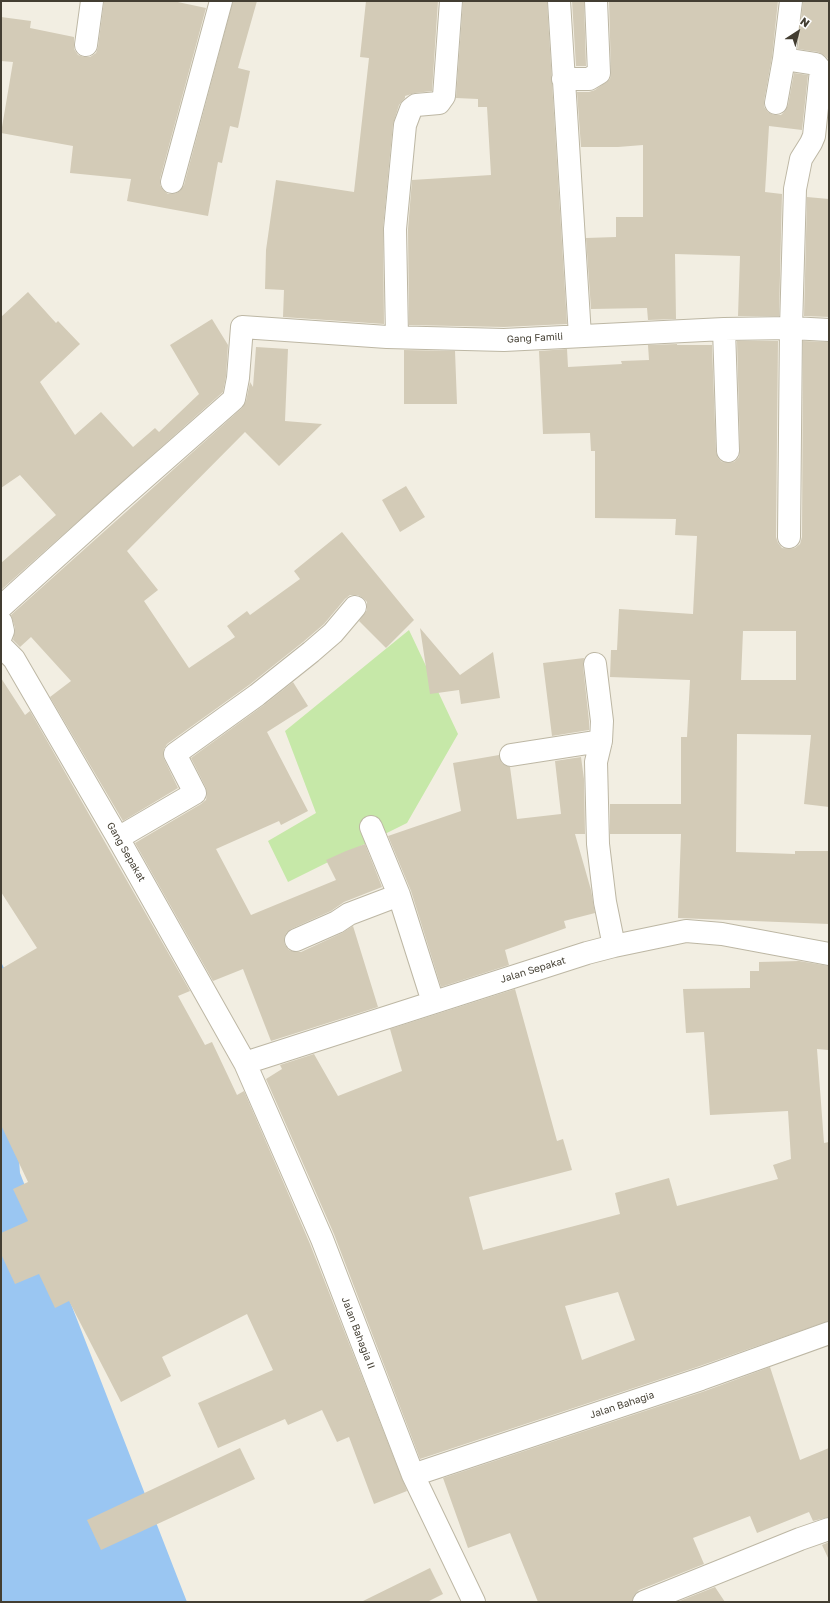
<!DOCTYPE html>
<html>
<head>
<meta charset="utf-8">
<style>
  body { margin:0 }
  #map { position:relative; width:830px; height:1603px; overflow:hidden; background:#f2eee2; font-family:"Golos Text",sans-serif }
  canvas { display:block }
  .frame { position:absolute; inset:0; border:2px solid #433e32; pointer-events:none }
  .north { position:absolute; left:778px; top:12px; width:40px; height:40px; -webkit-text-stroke:3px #fff; paint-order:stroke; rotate:36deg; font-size:11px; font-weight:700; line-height:16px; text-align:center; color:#433e32 }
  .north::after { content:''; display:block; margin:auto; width:14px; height:18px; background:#433e32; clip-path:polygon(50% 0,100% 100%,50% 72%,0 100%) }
</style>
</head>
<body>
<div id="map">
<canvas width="830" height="1603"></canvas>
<div class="frame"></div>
<div class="north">N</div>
</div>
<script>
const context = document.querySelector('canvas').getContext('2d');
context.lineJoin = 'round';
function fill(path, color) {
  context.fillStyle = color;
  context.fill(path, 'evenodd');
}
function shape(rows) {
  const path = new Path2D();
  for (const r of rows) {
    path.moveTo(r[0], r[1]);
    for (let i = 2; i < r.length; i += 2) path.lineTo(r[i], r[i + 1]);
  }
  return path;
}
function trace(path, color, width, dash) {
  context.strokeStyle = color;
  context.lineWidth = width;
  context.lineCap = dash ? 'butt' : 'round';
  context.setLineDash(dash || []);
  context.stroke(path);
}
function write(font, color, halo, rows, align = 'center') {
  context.font = font + ' "Golos Text",sans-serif';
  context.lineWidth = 3.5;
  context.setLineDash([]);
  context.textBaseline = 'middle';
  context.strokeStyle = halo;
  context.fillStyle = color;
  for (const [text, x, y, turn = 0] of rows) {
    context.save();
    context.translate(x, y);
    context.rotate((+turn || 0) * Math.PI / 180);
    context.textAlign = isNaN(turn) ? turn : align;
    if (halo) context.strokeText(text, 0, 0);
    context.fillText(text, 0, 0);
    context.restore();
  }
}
const green = shape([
  [409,630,458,734,407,823,288,882,268,841,316,813,285,731]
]);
const water = shape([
  [1,962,5,970,20,1173,187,1602,1,1602]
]);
const building = shape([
  [104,1,173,1,206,8,160,179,160,185,163,190,168,194,175,194,180,191,184,185,233,1,257,1,238,68,250,71,238,128,230,126,222,163,218,162,208,216,127,201,131,179,70,173,73,146,1,133,13,62,1,61,1,17,31,21,30,28,74,37,74,49,78,55,84,57,90,57,96,53,98,47],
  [366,1,438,1,432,91,415,93,405,96,405,98,399,105,393,124,383,228,384,324,283,317,284,290,265,289,266,250,276,180,354,192,369,58,360,57],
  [463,1,547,1,567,324,504,327,409,325,408,229,412,180,491,175,487,107,478,107,478,99,456,98],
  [572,1,584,1,586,66,576,66],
  [609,1,778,1,772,57,764,101,764,107,768,112,774,115,781,115,785,111,788,105,794,73,808,75,802,130,769,126,765,192,782,194,779,316,738,316,740,256,675,254,676,319,648,320,647,308,591,309,586,238,616,237,616,217,643,217,643,145,618,147,581,147,577,92,589,92,595,90,610,79,611,73],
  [803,1,829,1,829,60,825,56,818,52,798,49],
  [807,197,829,199,829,317,804,316],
  [28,292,56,323,58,321,80,344,40,382,75,435,101,412,133,447,155,428,159,432,199,394,170,345,212,319,228,345,226,376,223,392,1,590,1,563,56,515,20,475,1,488,1,317],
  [737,341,778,341,776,537,778,543,782,548,789,549,795,548,800,544,802,537,803,341,829,342,829,807,804,804,811,735,737,734,736,852,795,854,795,851,829,851,829,924,678,918,681,834,610,834,610,804,681,804,681,737,687,737,690,680,610,677,611,650,617,650,619,609,693,614,697,536,675,535,676,519,595,518,595,451,591,451,590,433,543,434,539,351,567,349,568,367,622,364,621,361,649,360,648,345,677,344,677,345,712,345,716,452,718,458,722,462,728,463,734,462,739,457,740,451],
  [743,631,796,631,796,680,741,680],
  [256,347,288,349,285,421,322,424,279,466,245,432,127,551,158,590,144,601,189,668,235,637,227,626,247,611,250,615,300,579,294,571,342,532,414,620,386,648,359,621,367,610,367,602,363,598,358,595,350,595,345,599,324,624,303,642,249,685,167,744,164,749,163,754,164,759,178,788,123,821,50,697,71,681,31,637,20,647,13,640,15,628,11,615,242,408,246,401,250,382,253,387],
  [404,350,455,351,457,404,404,404],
  [406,486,425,517,400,532,382,500],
  [420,628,460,675,493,652,500,698,461,704,459,690,430,694],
  [584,658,583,666,589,721,589,730,552,736,543,663],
  [1,678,25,715,30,711,190,991,178,996,205,1045,212,1042,237,1095,244,1091,310,1244,407,1491,374,1504,349,1437,337,1442,322,1410,288,1425,285,1419,218,1448,198,1403,273,1370,247,1314,162,1357,171,1376,121,1402,69,1301,55,1308,39,1274,15,1284,1,1254,1,1233,28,1221,13,1189,28,1182,1,1125,1,969,37,948,1,892],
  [293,682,308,706,267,732,308,811,281,825,279,821,216,849,251,915,336,880,326,860,346,851,365,844,382,887,344,902,331,911,291,929,286,933,284,939,285,945,289,950,295,952,301,952,342,933,353,926,378,1007,271,1041,243,969,213,981,135,843,201,804,206,800,207,794,206,788,191,758,264,705],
  [499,755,502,763,510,767,517,819,561,814,555,761,581,757,584,779,585,834,575,834,591,890,595,913,564,921,566,928,505,950,509,965,441,987,411,891,388,836,461,811,453,763],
  [799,961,829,966,828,1050,817,1049,824,1143,829,1142,829,1321,697,1367,420,1459,334,1234,266,1079,282,1069,280,1065,314,1054,338,1096,402,1071,390,1029,515,989,557,1141,563,1139,572,1170,469,1197,483,1250,620,1214,615,1193,669,1178,677,1206,778,1179,773,1165,791,1159,788,1111,710,1115,704,1032,686,1033,683,989,750,988,750,971,759,971,759,962],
  [618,1292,635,1340,582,1360,565,1306],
  [770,1367,800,1460,829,1448,829,1517,813,1521,809,1512,757,1533,750,1516,693,1538,704,1564,639,1590,634,1595,632,1602,538,1602,510,1533,468,1548,443,1478,705,1391],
  [240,1448,255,1479,101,1550,87,1520],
  [829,1542,829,1560,822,1545],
  [430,1568,443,1594,427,1602,361,1602],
  [715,1587,725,1602,677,1602]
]);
const minor = shape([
  [559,1,580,336],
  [86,45,92,1],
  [563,79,589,79,599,73,596,1],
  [776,103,784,59],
  [172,182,221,1],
  [724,329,728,451],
  [397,337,395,229,405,125,411,109,416,105,439,103,444,96,451,1],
  [789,537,791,328,795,189,801,159,811,143,814,136,821,70,816,64,784,59,791,1],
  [1,607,117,502,234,399,238,378,242,327,387,337,504,340,724,329,791,328,829,330],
  [1,622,3,631,1,636],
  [1,646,14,659,118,838,245,1063,322,1239,413,1475,474,1602],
  [595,664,602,721,601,741,596,762,598,844,605,902,614,946],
  [511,755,601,741],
  [371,827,399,895,433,1002],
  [118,838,195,793,175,754,257,695,311,652,333,633,355,607],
  [296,940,337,922,349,914,399,895],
  [245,1063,587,953,614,946,686,931,722,934,829,954],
  [413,1475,701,1379,829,1333],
  [644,1602,800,1539,829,1529]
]);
const streetNames = [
  ["Gang Famili",535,338,-3],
  ["Gang Sepakat",126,852,60],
  ["Jalan Sepakat",533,970,-17],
  ["Jalan Bahagia II",358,1333,69],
  ["Jalan Bahagia",622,1405,-18]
];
fill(green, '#c6e8a8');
fill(water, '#9ac6f2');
fill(building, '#d3cbb7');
trace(minor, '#bdb7a4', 24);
trace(minor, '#fff', 22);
write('10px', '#433e32', '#fff', streetNames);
</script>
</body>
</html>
